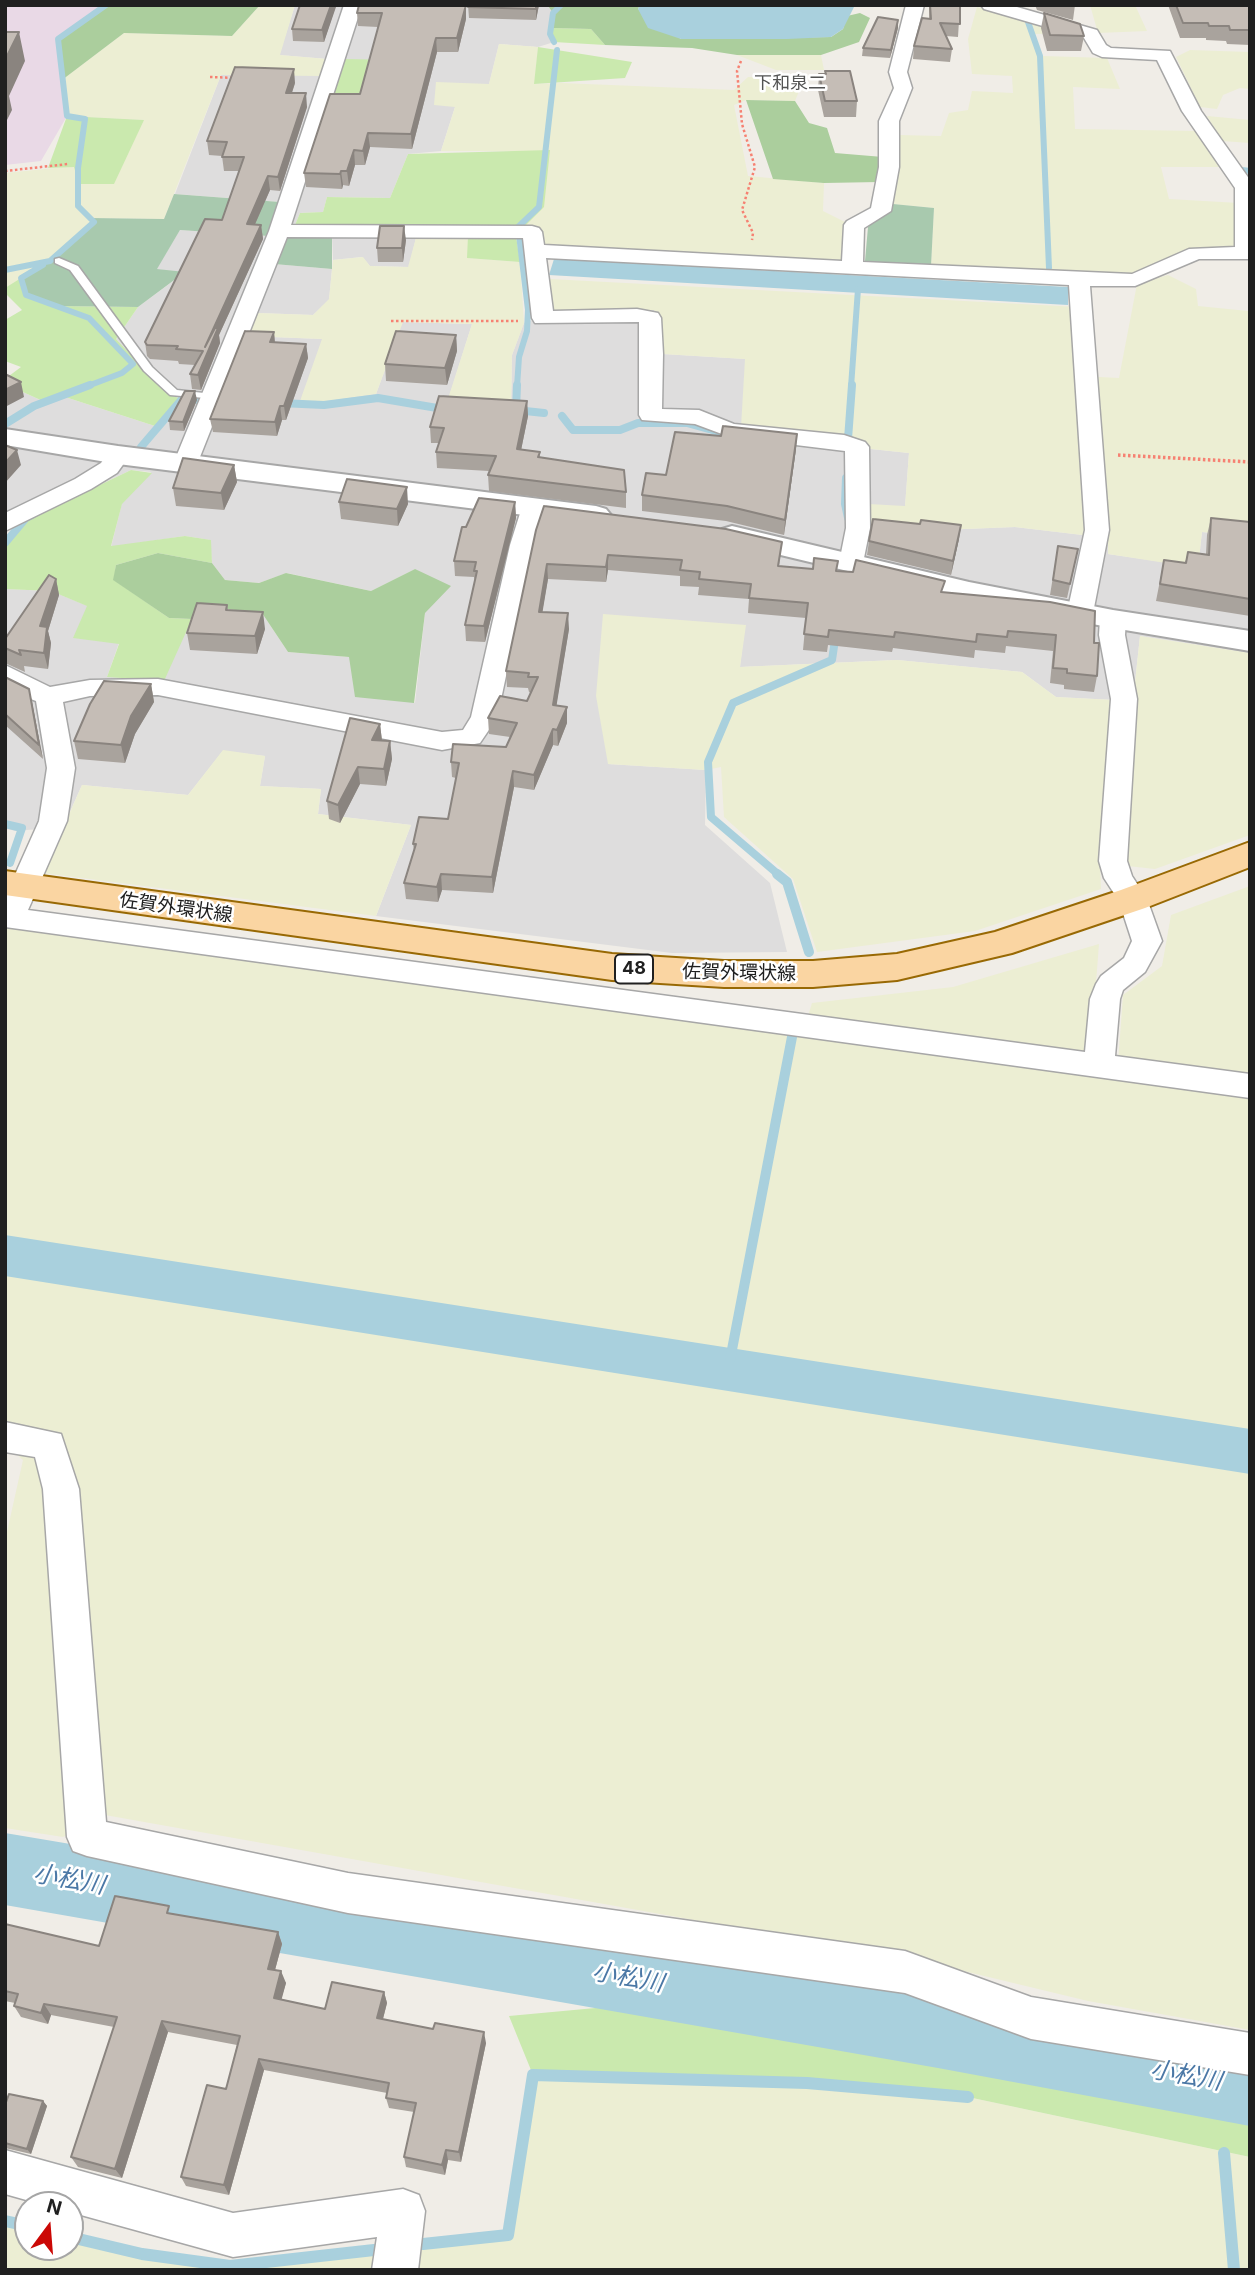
<!DOCTYPE html>
<html>
<head>
<meta charset="utf-8">
<style>
  body { margin:0 }
  #map { position:relative; width:1255px; height:2275px; overflow:hidden; background:#f0ede7; font-family:Inter,sans-serif }
  canvas { display:block }
  .frame { position:absolute; inset:0; border:7px solid #202020; pointer-events:none }
  .north { position:absolute; left:14px; top:2191px; width:70px; height:70px; box-sizing:border-box; background:#fff; border:2px solid #a6a6a6; border-radius:50%; rotate:16deg; font-size:19px; font-weight:700; line-height:28px; text-align:center; color:#202020 }
  .north::after { content:''; display:block; margin:auto; width:24px; height:32px; background:#cb0805; clip-path:polygon(50% 0,100% 100%,50% 72%,0 100%) }
</style>
</head>
<body>
<div id="map">
<canvas width="1255" height="2275"></canvas>
<div class="frame"></div>
<div class="north">N</div>
</div>
<script>
const context = document.querySelector('canvas').getContext('2d');
context.lineJoin = 'round';
function fill(path, color) {
  context.fillStyle = color;
  context.fill(path, 'evenodd');
}
function shape(rows) {
  const path = new Path2D();
  for (const r of rows) {
    path.moveTo(r[0], r[1]);
    for (let i = 2; i < r.length; i += 2) path.lineTo(r[i], r[i + 1]);
  }
  return path;
}
function trace(path, color, width, dash) {
  context.strokeStyle = color;
  context.lineWidth = width;
  context.lineCap = dash ? 'butt' : 'round';
  context.setLineDash(dash || []);
  context.stroke(path);
}
function write(font, color, halo, rows, align = 'center') {
  context.font = font + ' Inter,"Noto Sans JP",sans-serif';
  context.lineWidth = 5;
  context.setLineDash([]);
  context.textBaseline = 'middle';
  context.strokeStyle = halo;
  context.fillStyle = color;
  for (const [text, x, y, turn = 0] of rows) {
    context.save();
    context.translate(x, y);
    context.rotate((+turn || 0) * Math.PI / 180);
    context.textAlign = isNaN(turn) ? turn : align;
    if (halo) context.strokeText(text, 0, 0);
    context.fillText(text, 0, 0);
    context.restore();
  }
}
const residential = shape([
  [295,5,548,6,553,13,550,34,554,42,538,47,499,44,489,84,455,107,441,151,408,154,390,198,327,197,323,212,300,213,295,225,390,225,417,234,409,267,370,266,362,257,333,260,332,234,272,234,280,202,175,194,221,75,327,59,279,55],
  [180,230,284,237,274,264,332,269,329,300,313,315,257,313,247,336,323,339,301,400,376,394,402,322,472,324,446,407,511,407,512,355,524,323,550,314,654,310,663,354,746,359,871,449,909,453,905,507,914,531,1015,527,1108,538,1108,554,1198,567,1202,532,1250,537,1250,653,1140,636,1133,701,1056,697,1022,672,897,660,740,667,745,625,608,764,706,770,705,825,770,883,787,952,672,953,376,916,411,825,318,814,321,789,260,786,265,756,223,751,188,795,82,785,63,827,15,831,5,828,5,589,51,591,88,606,119,643,107,677,192,619,218,608,262,613,288,652,349,657,415,703,425,613,415,569,371,591,287,573,259,583,225,580,212,563,210,540,185,536,111,547,122,503,151,472,131,470,27,520,12,510,5,510,5,384,45,402,62,396,158,427,169,395,116,339,138,307,184,273,156,269]
]);
const industrial = shape([
  [5,5,106,5,58,39,67,116,41,161,5,165]
]);
const farmland = shape([
  [260,5,295,5,280,55,327,59,321,76,221,75,164,219,91,218,94,222,50,261,5,288,5,173,74,166,144,120,67,116,62,80,124,33,232,36],
  [1090,5,1135,5,1147,31,1098,33],
  [977,7,1080,33,1035,34,1043,56,1107,58,1120,89,1073,87,1075,129,1197,131,1219,167,1161,167,1169,199,1239,203,1236,247,1192,248,1128,276,931,266,934,208,893,204,898,135,941,136,949,113,968,110,972,91,1013,93,1012,76,972,74,968,39],
  [499,44,538,47,535,84,561,83,734,90,748,77,804,79,795,101,746,100,734,105,748,176,824,183,823,211,849,224,849,264,544,247,524,227,549,151,441,151,455,107,434,105,436,82,489,84],
  [1190,50,1250,52,1250,89,1240,88,1223,95,1217,109,1200,107,1176,57],
  [737,55,821,55,824,70,776,70],
  [1207,116,1250,120,1250,143,1222,141],
  [417,234,468,236,468,258,520,262,524,323,512,355,511,408,445,408,472,324,403,322,376,394,327,401,300,401,322,339,246,336,257,313,313,315,329,299,333,260,363,257,370,266,408,267],
  [1168,275,1196,289,1198,306,1248,311,1250,315,1250,537,1202,532,1198,568,1108,554,1108,538,1015,527,914,531,864,526,868,504,905,506,909,453,871,449,859,440,741,427,745,359,663,354,654,310,550,314,550,279,1078,307,1080,376,1119,378,1137,284],
  [603,614,746,625,740,667,897,660,1022,672,1056,697,1133,701,1140,636,1250,653,1250,835,1155,869,1100,863,1101,889,975,931,817,952,793,879,724,817,721,767,706,770,608,764,596,696],
  [223,750,265,756,260,786,321,789,318,814,411,825,376,916,43,873,82,785,188,795],
  [1250,886,1250,2030,1088,2001,918,1960,105,1815,63,1837,5,1828,5,1541,23,1460,5,1444,5,921,803,1032,812,1003,953,987,1099,944,1089,1073,1117,1077,1123,995,1162,966,1171,915],
  [533,2075,807,2083,968,2097,1250,2157,1250,2270,5,2270,5,2221,28,2226,28,2247,70,2247,70,2237,142,2254,230,2266,507,2235]
]);
const grass = shape([
  [551,28,591,29,605,45,554,42],
  [538,47,632,62,625,78,534,84],
  [344,59,402,60,359,101,331,100],
  [67,116,144,120,114,184,79,184,74,167,48,168],
  [550,150,544,207,524,227,295,225,300,213,323,212,327,197,390,198,408,154],
  [468,236,516,236,520,262,467,258],
  [21,278,26,295,57,306,138,307,116,339,169,395,182,399,158,427,62,396,45,402,5,384,5,379,21,367,5,361,5,320,22,310,5,293,5,288],
  [131,470,152,473,122,504,111,546,185,536,211,540,212,563,158,553,116,565,114,580,169,618,192,619,164,681,107,677,119,644,73,638,87,606,51,591,5,589,6,544,27,520],
  [671,2001,1250,2109,1250,2157,968,2097,807,2083,533,2075,509,2016]
]);
const forest = shape([
  [106,5,260,5,232,36,124,33,62,80,58,39],
  [488,5,640,5,638,9,681,39,831,37,843,29,847,16,860,13,870,18,859,42,821,55,737,55,692,48,605,45,591,29,551,28,553,13,548,6],
  [746,100,795,101,809,123,827,128,835,153,883,157,879,182,824,183,773,179],
  [158,553,212,563,225,580,259,583,286,573,371,591,415,569,451,586,425,613,414,703,355,697,349,657,288,652,262,613,218,608,192,619,169,618,113,580,116,565]
]);
const cemetery = shape([
  [174,194,280,202,272,233,332,233,332,269,274,264,283,237,180,230,157,269,185,272,138,307,57,306,26,295,21,278,50,261,94,222,90,218,164,219],
  [893,204,934,208,931,266,865,261,868,227]
]);
const water = shape([
  [640,5,855,5,843,29,831,37,787,39,681,39,648,28,638,9],
  [554,259,1068,287,1068,305,549,275],
  [5,1235,1250,1429,1250,1474,5,1276]
]);
const streamFar3 = shape([
  [1028,22,1040,56,1049,268],
  [554,42,550,34,553,13,561,5],
  [1242,170,1250,171],
  [518,227,539,207,557,50],
  [43,265,21,278,26,295,89,318,133,364,122,373,85,387],
  [5,270,50,261,94,222,78,206,78,168,85,119,67,116,58,39,106,5],
  [517,387,519,357,527,331,528,310,519,235],
  [851,387,858,289]
]);
const streamFar2 = shape([
  [517,385,516,410,544,413],
  [280,403,324,405,378,398,449,410],
  [562,416,573,430,620,430,638,423,687,423,723,433],
  [5,424,34,406,90,385],
  [848,439,852,385],
  [141,447,182,399,201,400],
  [846,478,845,504,848,518],
  [5,543,26,518,32,515],
  [5,824,22,828,10,863],
  [779,875,711,817,708,762,733,703,832,660,836,633]
]);
const streamFar1 = shape([
  [777,874,787,882,809,952],
  [730,1360,792,1037]
]);
const stream = shape([
  [1224,2153,1234,2270],
  [5,2221,28,2226],
  [70,2237,142,2254,230,2266,374,2250],
  [423,2244,508,2235,533,2075,807,2083,968,2097]
]);
const river = shape([
  [5,1833,938,1990,1250,2047,1250,2126,938,2068,5,1905,5,1833]
]);
const pathFar1 = shape([
  [741,61,737,71,742,124,755,167,742,210,753,233,752,240],
  [210,77,237,78],
  [5,171,68,164],
  [391,321,518,321]
]);
const path = shape([
  [1118,455,1250,462]
]);
const service = shape([
  [59,258,78,266,152,367,177,390,213,394,217,395,217,399,170,395,144,371,70,270,55,263,55,259,59,258]
]);
const minor = shape([
  [344,5,362,5,291,225,532,226,539,228,542,232,544,245,842,261,844,225,847,221,871,208,879,167,879,121,894,88,889,72,906,5,924,5,907,72,912,88,899,121,899,167,891,211,864,228,863,262,1132,274,1189,249,1235,247,1235,188,1182,111,1157,60,1102,57,1093,53,1084,38,984,9,981,5,1010,5,1097,30,1106,45,1111,48,1170,51,1201,111,1250,180,1250,259,1199,259,1135,286,1090,286,1109,530,1093,613,1089,618,1080,621,1071,618,1067,613,1085,530,1069,285,546,258,553,311,637,309,658,313,661,318,663,354,662,409,699,410,734,424,844,435,865,442,869,447,870,528,863,563,860,568,851,570,842,568,839,563,846,528,845,451,730,437,695,424,642,420,639,415,639,322,535,323,532,318,523,238,287,237,198,462,194,467,178,467,174,462,269,231,344,5],
  [118,448,126,450,130,455,117,473,91,489,5,531,5,513,75,479,101,463,110,450,118,448],
  [534,500,542,502,546,507,534,545,497,718,480,743,442,750,158,695,90,696,63,702,75,768,67,821,28,910,1085,1052,1090,999,1096,984,1101,976,1124,958,1132,941,1119,901,1104,878,1099,861,1111,699,1099,635,1100,619,1104,614,1113,611,1122,614,1126,619,1125,635,1137,699,1127,861,1132,876,1147,899,1162,941,1145,972,1123,990,1120,999,1115,1056,1250,1074,1250,1098,5,927,5,897,39,821,47,768,36,701,15,693,5,686,5,665,50,687,90,680,158,679,442,732,463,730,471,717,510,545,522,507,526,502,534,500],
  [5,1422,61,1434,79,1489,106,1822,348,1873,905,1951,1031,1997,1250,2033,1250,2075,1031,2039,905,1993,348,1913,87,1856,73,1851,67,1837,43,1489,35,1457,5,1452,5,1422],
  [5,2150,233,2213,403,2189,419,2195,425,2211,418,2270,372,2270,377,2237,233,2257,70,2212,70,2205,44,2205,5,2194,5,2150]
]);
const tertiary = shape([
  [5,429,118,446,596,506,606,509,611,515,606,521,596,524,118,464,5,445,5,429],
  [732,526,969,582,1113,610,1250,631,1250,651,1113,628,969,600,722,541,717,535,722,529,732,526]
]);
const primary = shape([
  [1250,842,1250,867,1145,908,1012,953,897,980,813,987,724,987,612,980,5,895,5,871,612,954,724,961,813,961,897,954,995,932,1121,890,1250,842]
]);
const wall = shape([
  [300,5,336,5,324,42,293,41,292,29],
  [359,5,466,19,458,52,437,52,412,149,370,147,365,165,355,165,349,186,343,185,342,189,306,187,304,173,360,94,378,27,358,26,357,13],
  [468,5,539,5,536,20,469,18],
  [929,5,960,5,958,37,946,36,952,49,950,62,913,59,914,46,929,18],
  [1035,5,1075,5,1073,20,1037,10],
  [1168,5,1250,5,1250,45,1227,44,1226,41,1206,40,1206,38,1180,38],
  [1044,13,1084,36,1081,51,1047,51,1041,28],
  [898,28,890,58,862,56,863,48],
  [825,71,857,101,856,117,824,117,818,90,819,74,825,74],
  [295,83,292,93,307,107,280,191,270,190,255,224,261,225,263,239,219,335,220,343,201,390,192,389,190,374,195,365,179,364,178,361,150,359,147,356,145,342,222,220,240,171,224,171,222,156,209,155,207,141],
  [406,240,403,262,378,262,377,248],
  [274,332,275,342,306,344,308,358,286,420,282,420,277,436,213,432,210,419],
  [456,335,457,351,447,385,386,381,385,364],
  [197,400,184,431,170,430,169,421],
  [527,401,528,416,521,450,540,452,540,457,626,492,626,508,489,491,488,475,489,471,437,468,436,452,439,443,431,443,430,427],
  [796,449,784,535,726,521,642,511,642,495,666,475],
  [234,465,237,482,224,510,176,506,173,488],
  [339,502,408,504,398,526,341,519],
  [515,502,516,518,485,642,466,641,465,625,475,581,474,577,455,576,454,561,466,527],
  [1211,518,1250,522,1250,616,1156,601,1164,560,1185,563,1188,552,1206,554,1207,535],
  [536,530,782,542,779,566,837,571,944,592,1094,643,1097,676,1094,692,1064,689,1064,685,1050,683,1053,651,1006,646,1005,653,975,650,974,658,893,648,892,652,828,645,827,652,803,650,806,618,748,613,749,599,698,595,699,587,680,586,680,576,608,570,606,582,548,579,542,612,569,629,556,706,567,723,558,746,553,745,534,790,514,787,493,893,442,890,438,902,406,899,404,883,414,851,413,844,448,819,456,778,452,777,451,762,506,747,510,737,489,734,488,718,527,701,531,693,529,692,528,688,507,687,506,671],
  [959,539,951,575,867,555,869,541],
  [1058,546,1078,549,1067,598,1050,595],
  [56,579,59,595,48,631,51,643,48,669,24,666,25,672,5,663,5,639],
  [227,605,228,610,265,629,257,654,190,650,187,633],
  [5,677,29,689,43,759,5,725],
  [151,684,154,702,135,734,125,763,78,759,74,741],
  [380,724,382,741,390,741,392,759,386,786,360,784,340,823,329,819,327,801],
  [172,1914,278,1932,282,1944,275,1970,286,1983,281,1999,325,2009,384,1992,387,2003,383,2019,486,2043,461,2162,448,2160,445,2175,406,2167,404,2157,414,2112,389,2108,386,2098,387,2093,264,2070,229,2195,186,2186,181,2177,226,2089,237,2045,168,2032,122,2178,78,2167,71,2157,114,2027,51,2015,48,2024,21,2017,14,2006,15,2003,5,2001,5,1924,99,1946],
  [43,2101,47,2106,31,2154,5,2148,5,2105]
]);
const shadedWall = shape([
  [331,5,336,5,336,7,324,42,322,30],
  [466,5,466,19,458,52,457,38],
  [536,5,539,5,536,20],
  [898,20,898,28,890,58,891,50],
  [19,32,25,61,9,96,12,110,5,124,5,60],
  [436,38,437,52,412,149,411,134],
  [294,69,295,83,287,107,286,93],
  [306,93,307,107,280,191,278,177],
  [368,133,370,147,365,165,363,151],
  [354,150,355,165,349,186,347,171],
  [341,171,343,185,342,189,340,174],
  [268,176,270,190,249,238,247,224],
  [261,225,263,239,219,335,220,343,201,390,198,375,205,347],
  [404,226,406,240,403,262,402,248],
  [274,332,275,346,270,342],
  [456,335,457,351,447,385,445,368],
  [306,344,308,358,286,420,284,406],
  [21,382,24,397,5,407,5,390],
  [195,391,197,400,184,431,183,422],
  [527,401,528,416,518,465,517,449],
  [280,406,282,420,277,436,275,422],
  [797,434,796,449,784,535,785,520],
  [17,450,21,465,5,483,5,463],
  [234,465,237,482,224,510,221,493],
  [407,487,408,504,398,526,397,509],
  [515,502,516,518,485,642,484,626],
  [961,525,959,539,951,575,953,561],
  [608,555,608,570,606,582,606,567],
  [547,564,548,579,540,627,539,612],
  [56,579,59,595,48,631,51,643,48,669,44,653,40,626],
  [263,612,265,629,257,654,255,636],
  [568,613,569,629,554,721,553,705],
  [151,684,154,702,135,734,125,763,121,745,131,716],
  [29,689,32,702,43,759,39,745],
  [567,707,567,723,558,746,557,730],
  [380,724,382,741,372,740],
  [553,729,553,745,534,790,534,775],
  [390,741,392,759,386,786,384,769],
  [358,767,360,784,340,823,338,805],
  [513,771,514,787,493,893,492,877],
  [441,874,442,890,438,902,437,887],
  [278,1932,282,1944,272,1981,268,1969],
  [281,1971,286,1983,279,2009,274,1998],
  [384,1992,387,2003,380,2030,377,2018],
  [44,2004,51,2015,48,2024,41,2013],
  [162,2021,168,2032,122,2178,115,2169],
  [484,2032,486,2043,461,2162,459,2152],
  [259,2059,264,2070,229,2195,224,2185],
  [43,2101,47,2106,31,2154,27,2149],
  [446,2150,448,2160,445,2175,442,2165]
]);
const building = shape([
  [300,5,331,5,322,30,292,29,300,5],
  [359,5,466,5,457,38,436,38,411,134,368,133,363,151,354,150,347,171,341,171,340,174,304,173,330,94,360,94,382,13,357,13,359,5],
  [468,5,536,5,536,9,468,7,468,5],
  [930,5,960,5,960,24,940,23,952,49,914,46,922,18,931,19,930,5],
  [1176,5,1250,5,1250,30,1230,30,1229,26,1209,26,1208,23,1183,23,1176,5],
  [1044,13,1080,24,1084,36,1050,35,1044,13],
  [878,17,898,20,891,50,863,48,878,17],
  [5,32,19,32,5,60,5,32],
  [235,67,294,69,286,93,306,93,278,177,268,176,247,224,261,225,205,347,215,328,218,328,198,375,190,374,203,351,176,349,178,346,147,345,145,342,205,219,222,220,244,157,222,157,227,142,207,141,235,67],
  [825,71,850,71,857,101,825,101,819,74,826,74,825,71],
  [380,226,404,226,402,248,377,248,380,226],
  [245,331,274,332,270,342,306,344,284,406,280,406,275,422,210,419,245,331],
  [396,331,456,335,445,368,385,364,396,331],
  [5,374,21,382,5,390,5,374],
  [185,391,195,391,183,422,169,421,185,391],
  [439,396,527,401,517,449,540,452,538,457,624,470,626,492,488,475,496,456,436,452,444,428,430,427,439,396],
  [723,426,797,434,785,520,727,506,642,495,646,473,666,475,675,432,721,436,723,426],
  [5,445,17,450,5,463,5,445],
  [183,458,234,465,221,493,173,488,183,458],
  [347,479,407,487,397,509,339,502,347,479],
  [479,498,515,502,484,626,465,625,477,571,474,571,476,562,454,561,462,527,466,527,479,498],
  [544,506,726,529,782,542,778,566,813,569,814,558,838,561,836,571,853,572,856,560,945,581,941,592,1050,602,1095,611,1094,643,1099,643,1097,676,1067,673,1067,669,1053,668,1056,635,1008,631,1007,637,977,634,976,642,895,632,894,637,829,630,828,637,804,634,808,603,749,598,751,584,699,579,700,572,680,570,682,560,608,555,606,567,547,564,539,612,568,613,553,705,567,707,557,730,553,729,534,775,513,771,492,877,441,874,437,887,404,883,416,844,413,844,419,817,448,819,459,763,451,762,453,744,506,747,517,723,488,718,500,696,527,701,538,677,528,677,529,673,506,671,536,530,544,506],
  [1211,518,1250,522,1250,599,1160,584,1164,560,1186,563,1188,552,1209,555,1211,518],
  [873,519,920,524,921,520,961,525,953,561,869,541,873,519],
  [1058,546,1078,549,1070,584,1053,580,1058,546],
  [49,575,56,579,40,626,47,627,44,653,19,650,21,655,5,648,5,639,49,575],
  [197,603,227,605,226,610,263,612,255,636,187,633,197,603],
  [5,677,29,689,39,745,5,714,5,677],
  [104,681,151,684,131,716,121,745,74,741,90,704,104,681],
  [350,718,380,724,372,740,390,741,384,769,358,767,338,805,327,801,350,718],
  [115,1896,169,1906,167,1913,278,1932,268,1969,281,1971,274,1998,325,2009,332,1982,384,1992,377,2018,433,2029,435,2023,484,2032,459,2152,446,2150,442,2165,404,2157,416,2103,386,2098,389,2083,259,2059,224,2185,181,2177,207,2085,226,2089,240,2036,162,2021,115,2169,71,2157,117,2017,44,2004,41,2013,14,2006,18,1994,5,1991,5,1924,99,1946,115,1896],
  [9,2094,43,2101,27,2149,5,2143,5,2105,9,2094]
]);
const farNeighbourhoodnames = [
  ["下和泉二",790,84]
];
const shields = [
  [634,969,38]
];
const shieldNames = [
  ["48",634,969]
];
const streetNames = [
  ["佐賀外環状線",176,908,8],
  ["佐賀外環状線",739,973,1]
];
const nearWaternames = [
  ["小松川",69,1880,10],
  ["小松川",628,1978,10],
  ["小松川",1186,2076,10]
];
fill(residential, '#dedddd');
fill(industrial, '#e9d9e6');
fill(farmland, '#eceed3');
fill(grass, '#cae9ae');
fill(forest, '#abce9d');
fill(cemetery, '#a8c9ae');
fill(water, '#a9d0dd');
trace(streamFar3, '#a9d0dd', 6);
trace(streamFar2, '#a9d0dd', 8);
trace(streamFar1, '#a9d0dd', 10);
trace(stream, '#a9d0dd', 12);
fill(river, '#a9d0dd');
trace(service, '#a7a7a7', 3);
trace(minor, '#a7a7a7', 3);
trace(tertiary, '#a7a7a7', 4);
trace(primary, '#986904', 4);
trace(pathFar1, '#f68172', 2.5, [2.5, 2.5]);
trace(path, '#f68172', 3.5, [2.5, 2.5]);
fill(service, '#fff');
fill(minor, '#fff');
fill(tertiary, '#fff');
fill(primary, '#fad5a2');
fill(wall, '#a9a39d');
fill(shadedWall, '#8a847f');
fill(building, '#c5bdb6');
trace(building, '#8a847f', 2);
write('18px', '#535353', '#fff', farNeighbourhoodnames);
for (const [x, y, w] of shields) {
  const box = new Path2D();
  box.roundRect(x - w / 2, y - 14.5, w, 29, 5);
  context.fillStyle = '#fff';
  context.fill(box);
  trace(box, '#202020', 2);
}
write('bold 18px', '#202020', null, shieldNames);
write('19px', '#202020', '#fff', streetNames);
write('italic 24px', '#4b78a6', '#fff', nearWaternames);
</script>
</body>
</html>
